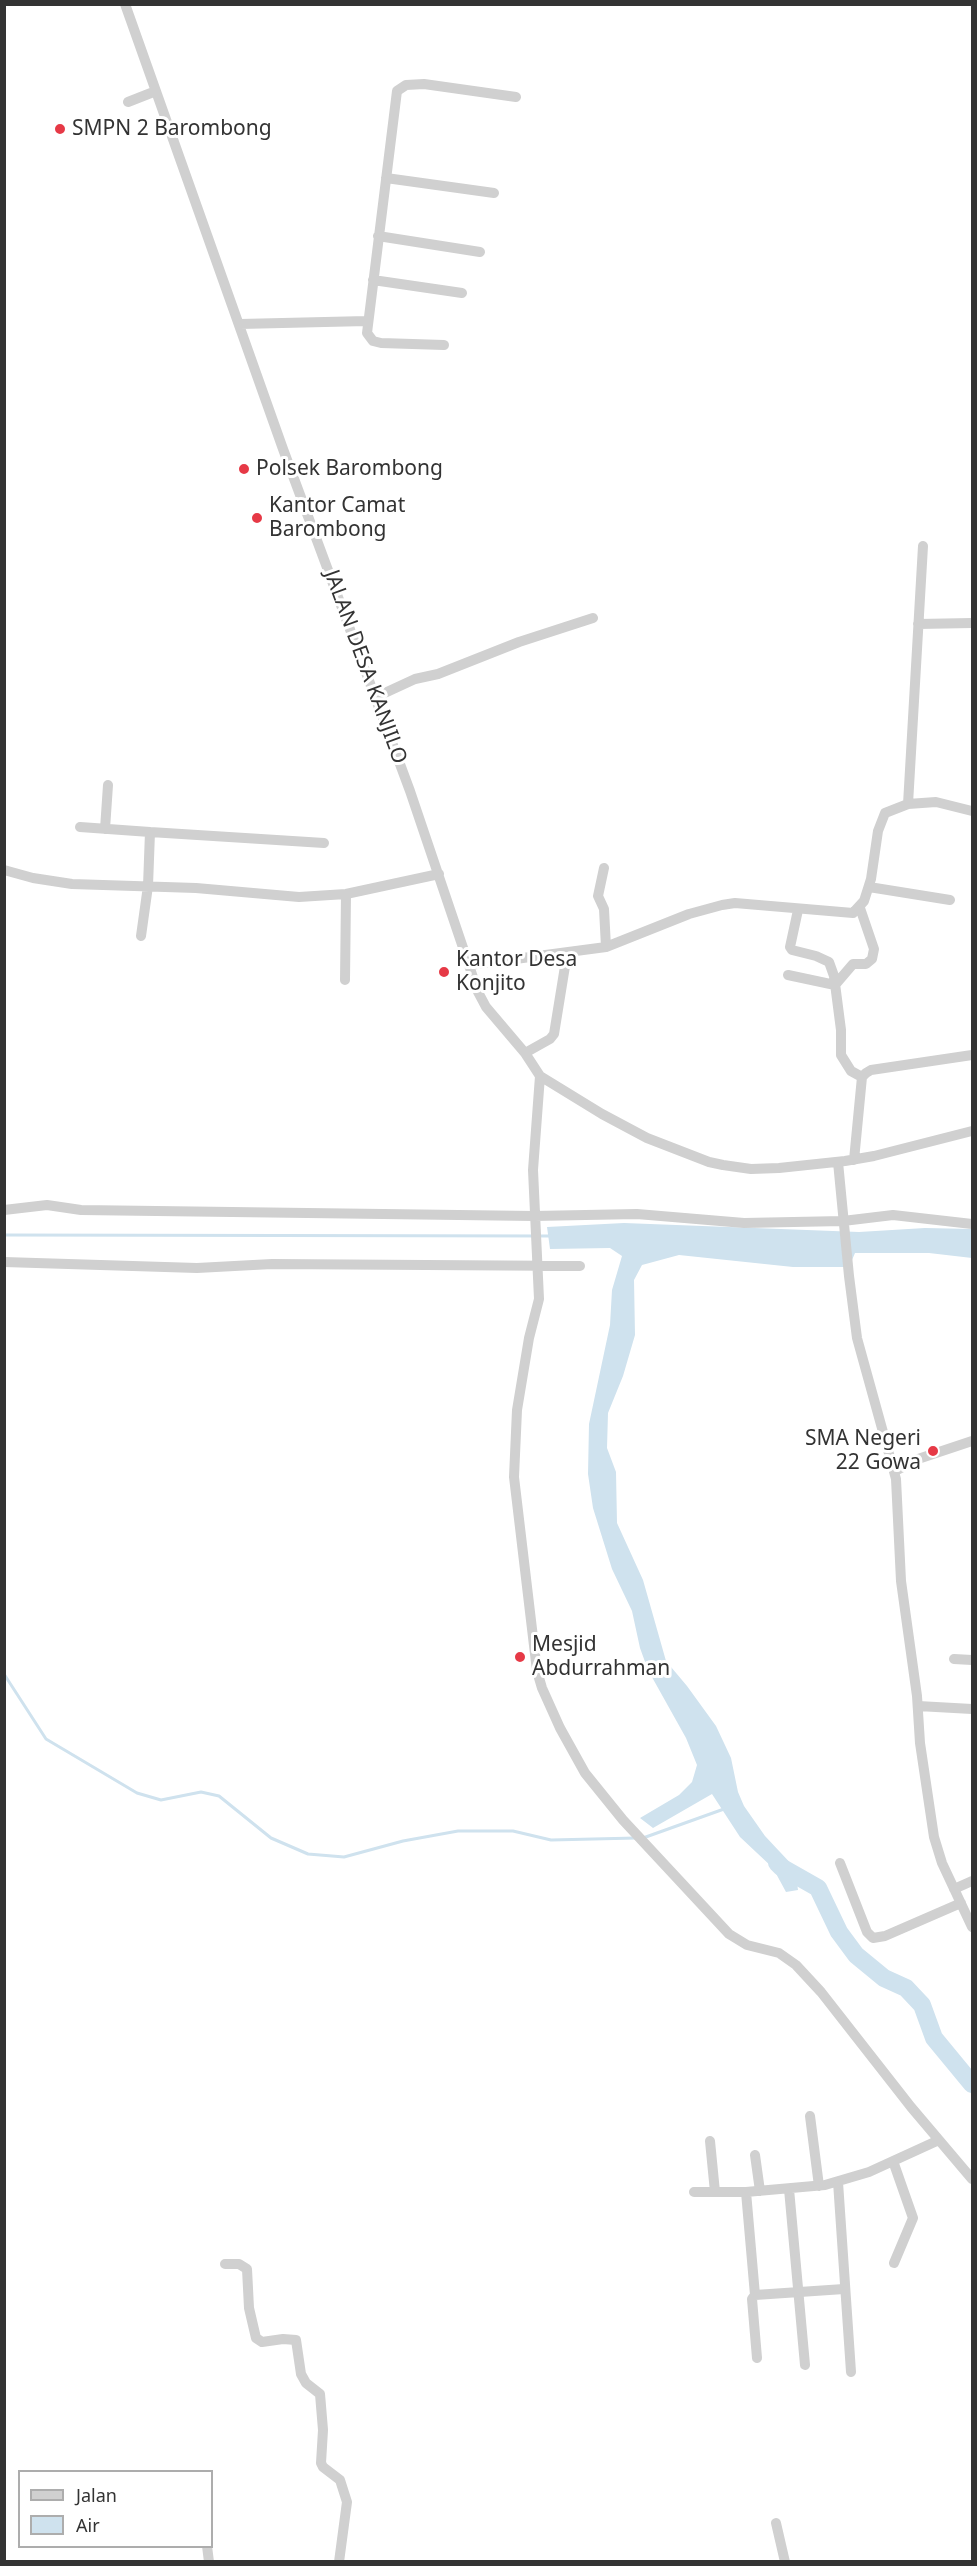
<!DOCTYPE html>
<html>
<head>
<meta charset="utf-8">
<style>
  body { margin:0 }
  #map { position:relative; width:977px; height:2566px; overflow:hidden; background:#fff; font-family:"Noto Sans",sans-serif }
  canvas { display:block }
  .frame { position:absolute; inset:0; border:6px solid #333; pointer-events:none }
  .legend { position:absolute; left:18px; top:2470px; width:195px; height:78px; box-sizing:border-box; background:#fff; border:2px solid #adadad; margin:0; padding:8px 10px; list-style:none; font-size:18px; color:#333 }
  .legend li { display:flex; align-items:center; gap:12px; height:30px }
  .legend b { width:30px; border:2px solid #adadad }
</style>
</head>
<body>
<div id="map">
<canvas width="977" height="2566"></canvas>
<div class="frame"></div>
<ul class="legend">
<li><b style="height:8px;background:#d0d0d0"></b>Jalan</li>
<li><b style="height:16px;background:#cfe2ee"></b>Air</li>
</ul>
</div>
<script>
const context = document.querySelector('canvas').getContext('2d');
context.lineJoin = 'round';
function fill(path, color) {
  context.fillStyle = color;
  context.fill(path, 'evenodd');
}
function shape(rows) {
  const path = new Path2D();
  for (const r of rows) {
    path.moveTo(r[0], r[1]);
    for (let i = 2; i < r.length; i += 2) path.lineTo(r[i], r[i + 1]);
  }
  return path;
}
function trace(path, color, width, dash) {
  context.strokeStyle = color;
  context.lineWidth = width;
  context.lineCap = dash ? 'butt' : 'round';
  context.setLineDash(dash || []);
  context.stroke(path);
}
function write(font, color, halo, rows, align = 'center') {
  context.font = font + ' "Noto Sans",sans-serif';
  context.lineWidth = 6;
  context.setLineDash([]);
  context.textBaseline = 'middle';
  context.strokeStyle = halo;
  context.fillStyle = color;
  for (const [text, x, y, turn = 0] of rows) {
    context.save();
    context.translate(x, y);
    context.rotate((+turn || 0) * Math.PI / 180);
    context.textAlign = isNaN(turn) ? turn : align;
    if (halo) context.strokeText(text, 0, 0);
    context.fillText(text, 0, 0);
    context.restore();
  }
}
const water = shape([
  [624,1223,859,1232,925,1228,972,1229,972,1258,929,1253,855,1253,849,1267,793,1267,679,1255,642,1265,634,1280,635,1335,623,1376,608,1413,607,1448,616,1472,617,1523,643,1580,666,1661,687,1686,716,1726,731,1758,738,1792,744,1806,765,1836,795,1868,798,1890,786,1892,773,1868,740,1837,712,1794,653,1828,640,1818,679,1795,692,1782,697,1765,686,1738,648,1670,640,1648,632,1611,612,1569,593,1508,588,1474,589,1424,610,1325,612,1290,622,1256,610,1248,550,1249,547,1227]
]);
const stream = shape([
  [4,1235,552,1236],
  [4,1674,46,1739,137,1793,161,1800,201,1792,219,1796,271,1838,308,1854,344,1857,403,1841,458,1831,513,1831,551,1840,636,1838],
  [643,1838,724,1809]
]);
const river = shape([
  [777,1863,781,1867,818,1888,839,1932,856,1955,884,1978,906,1988,922,2005,934,2038,972,2084]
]);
const minor = shape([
  [125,4,283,449,410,791,478,992,486,1007,525,1053,540,1076,533,1170,539,1299,529,1338,517,1410,514,1477,537,1671,542,1688,560,1728,585,1773,623,1820,729,1934,747,1945,779,1953,796,1965,821,1992,911,2107,972,2179],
  [128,102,156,91],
  [386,178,494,193],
  [378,236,480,252],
  [373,280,462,293],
  [240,324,367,321],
  [444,345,381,343,373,341,367,333,397,91,406,85,424,84,516,97],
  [918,624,972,623],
  [376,697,415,679,438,674,519,642,593,618],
  [908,804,923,546],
  [80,827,150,832],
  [105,829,108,785],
  [604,868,598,896,604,909,606,947],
  [4,870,33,878,72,884,196,888,299,897,346,894,439,874],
  [869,887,950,900],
  [798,910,790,947,792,950,816,956,829,962,834,976,841,1030,841,1055,851,1071,862,1077],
  [141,936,148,886,150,832,324,843],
  [470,965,606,947,689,914,722,905,735,903,853,913,864,901,871,879,878,831,885,813,908,804,936,802,972,811],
  [788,975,835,985],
  [345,980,346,894],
  [835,985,853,964,866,964,872,959,874,949,860,908],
  [525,1053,550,1039,554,1034,567,954],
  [540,1076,602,1114,647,1138,709,1162,723,1165,751,1169,779,1168,845,1161,874,1156,972,1131],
  [854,1160,862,1077,866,1073,871,1070,972,1055],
  [838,1162,849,1276,857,1338,896,1479,901,1581,917,1696,920,1743,934,1837,942,1863,972,1927],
  [4,1210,47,1205,81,1210,534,1216,637,1214,744,1223,843,1221,893,1215,972,1224],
  [4,1262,197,1268,272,1264,580,1266],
  [895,1471,918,1459,972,1441],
  [954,1659,972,1660],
  [918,1706,972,1709],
  [840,1863,867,1932,873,1938,885,1936,961,1903],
  [954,1889,972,1881],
  [810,2116,819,2186],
  [710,2141,715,2192],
  [755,2155,760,2191],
  [893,2161,913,2218,894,2263],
  [838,2182,851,2372],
  [789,2189,805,2365],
  [694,2192,746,2192,825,2185,869,2172,939,2140],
  [746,2192,755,2295],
  [225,2264,239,2264,247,2269,249,2308,256,2338,262,2342,283,2339,296,2340,301,2374,306,2383,320,2394,323,2430,321,2463,323,2467,340,2480,347,2502,339,2562],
  [757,2358,752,2299,755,2295,844,2289],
  [776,2523,785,2562],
  [207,2546,209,2562]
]);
const markers = [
  [60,129,6,"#e63946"],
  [244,469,6,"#e63946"],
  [257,518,6,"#e63946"],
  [444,972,6,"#e63946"],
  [933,1451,6,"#e63946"],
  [520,1657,6,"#e63946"]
];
const poiNames = [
  ["SMPN 2 Barombong",72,129],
  ["Polsek Barombong",256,469],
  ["Kantor Camat",269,506],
  ["Barombong",269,530],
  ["Kantor Desa",456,960],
  ["Konjito",456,984],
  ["SMA Negeri",921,1439,"right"],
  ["22 Gowa",921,1463,"right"],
  ["Mesjid",532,1645],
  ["Abdurrahman",532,1669]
];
const streetNames = [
  ["JALAN DESA KANJILO",365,667,70]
];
fill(water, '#cfe2ee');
trace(stream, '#cfe2ee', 3);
trace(river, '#cfe2ee', 18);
trace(minor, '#d0d0d0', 10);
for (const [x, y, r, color] of markers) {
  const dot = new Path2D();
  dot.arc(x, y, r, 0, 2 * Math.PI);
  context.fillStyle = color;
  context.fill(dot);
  trace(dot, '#fff', 2);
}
write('21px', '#333', '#fff', poiNames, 'left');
write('21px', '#333', '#fff', streetNames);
</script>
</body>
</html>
